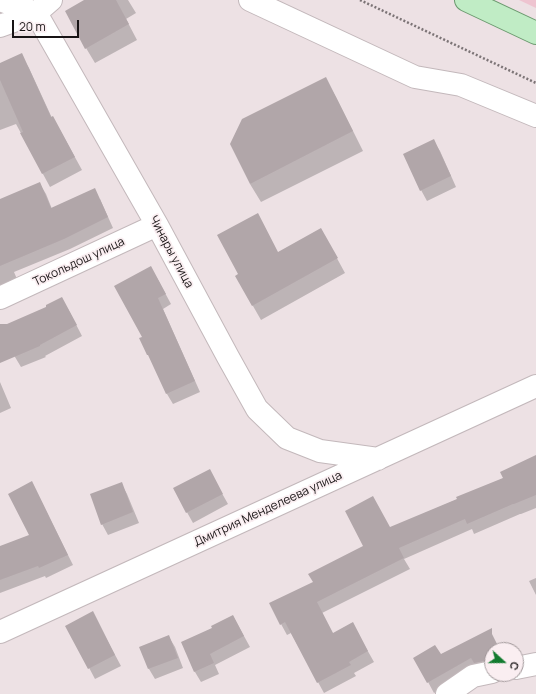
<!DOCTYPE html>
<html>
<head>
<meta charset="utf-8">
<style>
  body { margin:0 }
  #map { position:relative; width:536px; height:694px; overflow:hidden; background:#ede1e4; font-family:Manrope,sans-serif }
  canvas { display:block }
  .north { position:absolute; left:484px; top:642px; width:40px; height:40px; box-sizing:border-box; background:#faeef1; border:1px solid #a09799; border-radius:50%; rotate:111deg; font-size:11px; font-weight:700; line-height:16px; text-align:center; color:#181415 }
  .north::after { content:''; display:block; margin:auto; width:14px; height:18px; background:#127b2f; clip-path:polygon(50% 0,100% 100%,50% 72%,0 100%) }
  .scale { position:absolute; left:12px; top:20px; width:67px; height:18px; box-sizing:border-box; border:2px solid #181415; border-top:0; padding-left:5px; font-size:12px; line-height:14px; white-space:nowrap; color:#181415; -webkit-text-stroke:3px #faeef1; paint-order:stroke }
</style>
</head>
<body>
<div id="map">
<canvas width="536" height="694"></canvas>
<div class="north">С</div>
<div class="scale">20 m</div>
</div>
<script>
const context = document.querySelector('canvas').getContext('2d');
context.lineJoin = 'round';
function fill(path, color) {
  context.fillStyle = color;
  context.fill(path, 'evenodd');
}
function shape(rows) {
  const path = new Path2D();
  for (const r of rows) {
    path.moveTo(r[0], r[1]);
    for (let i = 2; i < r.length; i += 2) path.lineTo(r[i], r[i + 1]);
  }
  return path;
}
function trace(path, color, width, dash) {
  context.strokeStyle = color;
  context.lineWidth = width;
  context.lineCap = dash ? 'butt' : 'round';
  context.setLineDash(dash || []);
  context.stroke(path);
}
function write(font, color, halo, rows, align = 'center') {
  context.font = font + ' Manrope,sans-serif';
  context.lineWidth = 3.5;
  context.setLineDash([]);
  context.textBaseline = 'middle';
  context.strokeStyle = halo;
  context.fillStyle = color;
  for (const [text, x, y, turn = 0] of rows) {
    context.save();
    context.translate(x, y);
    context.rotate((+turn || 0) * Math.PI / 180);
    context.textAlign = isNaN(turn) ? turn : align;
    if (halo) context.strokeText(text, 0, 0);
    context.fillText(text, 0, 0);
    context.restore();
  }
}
const green = shape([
  [519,0,536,0,536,8]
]);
const shadow = shape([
  [86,0,128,0,136,13,126,19,137,40,95,63,86,48],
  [21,55,29,68,52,118,60,130,82,170,50,187,16,124,0,130,0,64],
  [325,78,336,97,363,151,261,202,250,184],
  [433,140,440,151,456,187,427,201,421,190],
  [40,184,46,194,52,209,100,199,113,228,70,249,14,272,20,286,0,294,0,201],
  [321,229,345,273,261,320,253,306,239,275],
  [157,278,171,304,163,309,200,392,173,404,167,394,143,337],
  [68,309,82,336,45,356,46,357,21,367,15,357,2,327],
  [0,382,11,408,0,413],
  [536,457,536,508,521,514,520,514,474,534,472,529,404,559,410,569,322,613,333,634,352,623,374,662,354,673,356,676,324,693,291,633,287,635,281,624,314,583,390,528,458,499,504,478],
  [215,481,228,504,193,523,174,489],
  [121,483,127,494,139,523,108,535,102,524],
  [37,493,73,565,46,578,45,576,0,593,0,547,31,536],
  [536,578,536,595,529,581],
  [233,616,250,647,215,665,219,674,201,682,195,672,182,643,213,628],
  [98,623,121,666,95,679,67,626],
  [489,631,500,650,492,650,492,671,478,668,434,693,415,658,440,655],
  [169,637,175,647,183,668,155,679,149,669,140,648]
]);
const building = shape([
  [84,0,116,0,129,24,85,49,65,11],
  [22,53,51,117,53,116,75,157,42,174,20,133,23,132,0,80,0,63],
  [326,77,353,131,250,184,230,144,242,119],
  [434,139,451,176,420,191,403,154],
  [40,182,51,208,95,188,108,217,64,239,0,266,0,199],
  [258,213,278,252,321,228,338,258,252,306,235,276,238,274,217,235],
  [151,266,166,294,158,298,195,381,166,394,148,355,147,355,139,338,142,337,114,286],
  [62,297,77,325,40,345,40,346,0,363,0,324,7,324,46,307,46,305],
  [536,455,536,495,514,504,513,504,467,524,465,519,399,548,404,558,317,602,333,633,353,622,368,651,349,662,351,665,317,683,285,622,280,625,269,603,313,582,308,574,363,546,345,511,373,496,390,527,457,499,456,497,503,478,500,472],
  [210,469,223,494,186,513,173,488],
  [32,481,68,555,39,568,38,566,0,580,0,546,29,535,8,494],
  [122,482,133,512,101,525,90,494],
  [93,611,115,655,88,669,65,626],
  [233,615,244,636,210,654,214,663,194,672,181,642,212,628,211,626],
  [492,628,492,634,500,650,492,650,492,658,489,660,474,663,471,658,427,683,413,658,435,645,441,654],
  [169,635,178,658,148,669,139,647]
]);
const path = shape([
  [360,0,536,83]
]);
const minor = shape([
  [0,0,36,13,157,225,228,357,257,409,287,438,320,451,378,459],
  [250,0,415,77,461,85,536,116],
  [0,26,36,13,51,0],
  [0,298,157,225],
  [0,632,536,386],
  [516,668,536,664],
  [447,694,473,676,492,672]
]);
const major = shape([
  [466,0,536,33]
]);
const streetNames = [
  ["Чинары улица",171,252,62],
  ["Токольдош улица",79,262,-25],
  ["Дмитрия Менделеева улица",268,509,-25]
];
fill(green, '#eec4d0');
fill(shadow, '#0003');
fill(building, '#b1a6a9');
trace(minor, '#c3b8bb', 24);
trace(major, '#6a996e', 24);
trace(path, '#7c7476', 2.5, [2, 2]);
trace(minor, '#fff', 22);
trace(major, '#c0ecc5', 22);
write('12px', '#181415', '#faeef1', streetNames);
</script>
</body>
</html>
